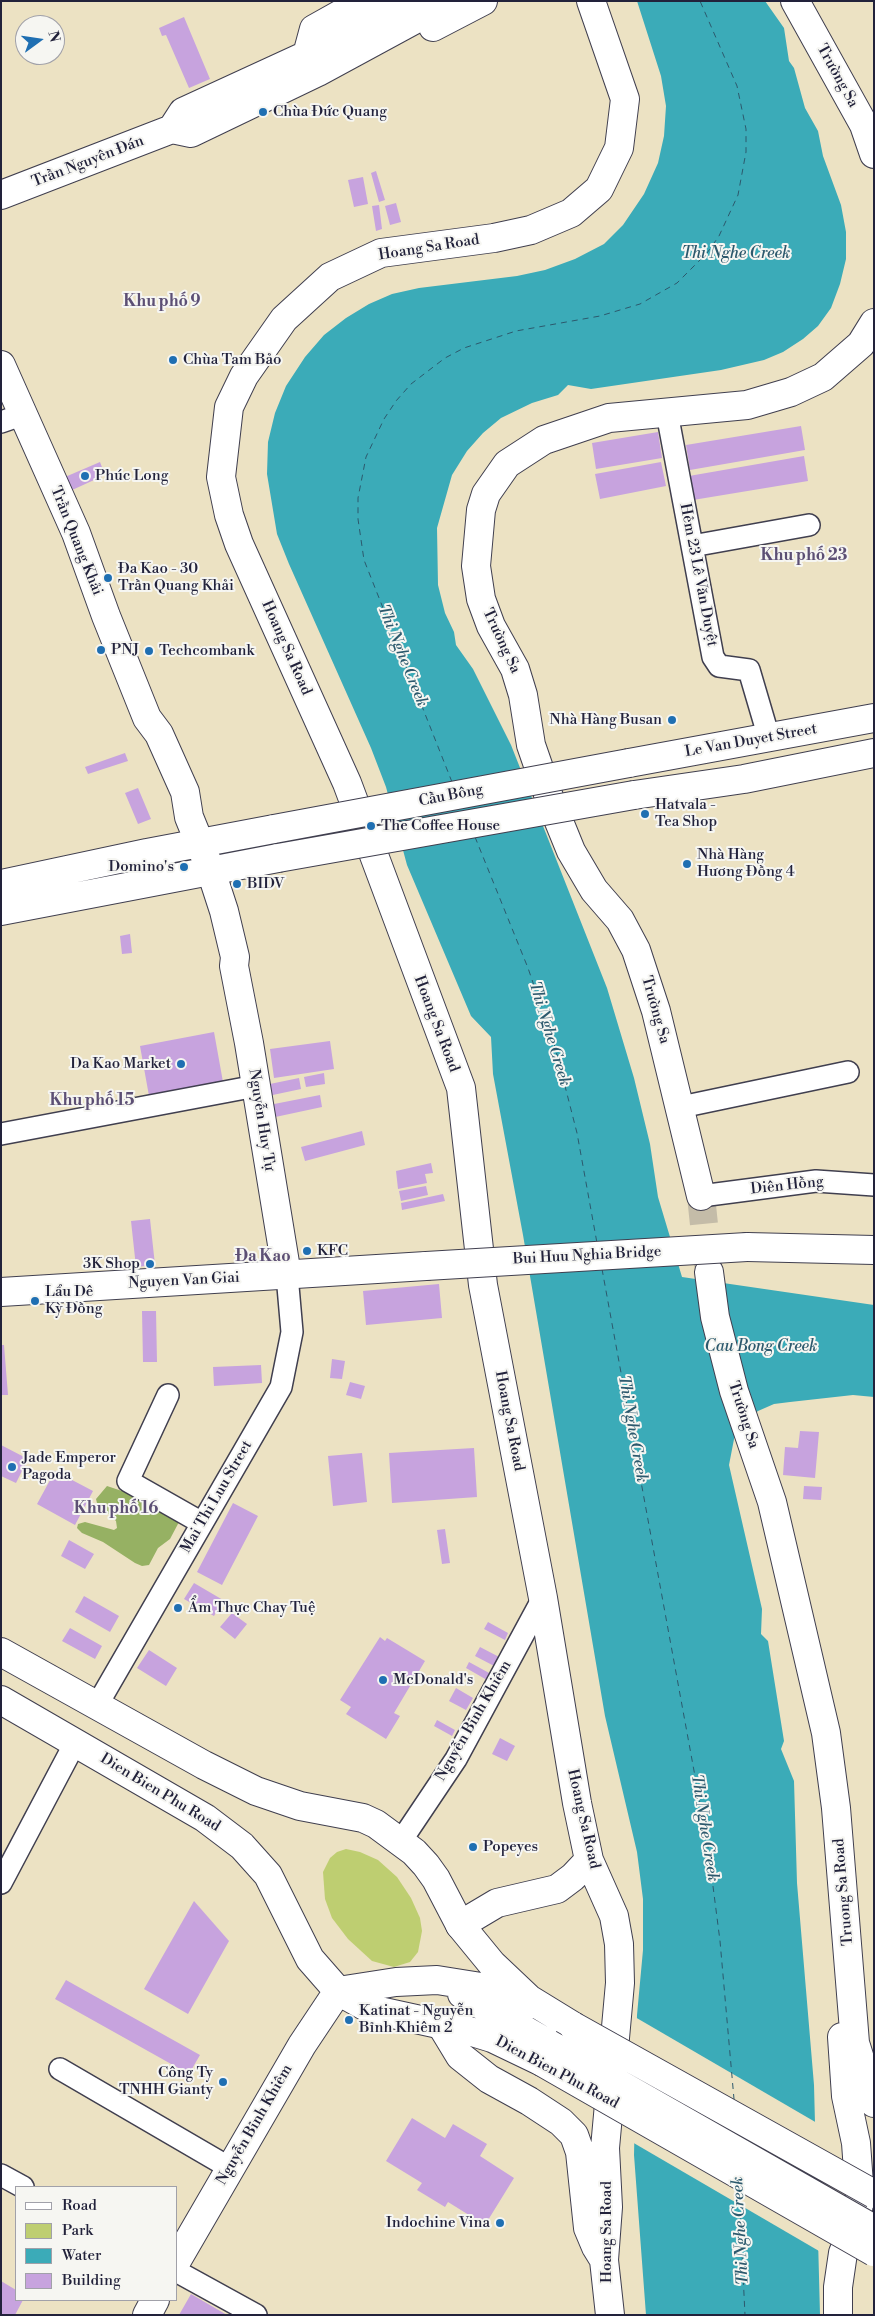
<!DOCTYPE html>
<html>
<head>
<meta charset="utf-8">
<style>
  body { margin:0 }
  #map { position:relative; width:875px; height:2316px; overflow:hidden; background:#ece2c3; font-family:"Libre Bodoni",serif }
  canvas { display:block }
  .frame { position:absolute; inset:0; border:2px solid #22223b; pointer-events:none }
  .legend { position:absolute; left:15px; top:2186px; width:162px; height:115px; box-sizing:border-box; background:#f6f6f2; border:1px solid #a1a1a9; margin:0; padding:6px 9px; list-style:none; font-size:15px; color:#22223b }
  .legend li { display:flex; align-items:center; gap:10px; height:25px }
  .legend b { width:25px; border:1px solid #a1a1a9 }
  .north { position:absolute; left:15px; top:15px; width:50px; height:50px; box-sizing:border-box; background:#f6f6f2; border:1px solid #a1a1a9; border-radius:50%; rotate:76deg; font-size:14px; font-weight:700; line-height:20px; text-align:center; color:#22223b }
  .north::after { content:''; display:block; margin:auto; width:18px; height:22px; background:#1f6fb2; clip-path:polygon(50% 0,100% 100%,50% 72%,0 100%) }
</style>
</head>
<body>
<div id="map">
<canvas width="875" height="2316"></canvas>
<div class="frame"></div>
<ul class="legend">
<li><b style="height:6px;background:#fff"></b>Road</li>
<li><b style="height:14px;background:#bece71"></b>Park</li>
<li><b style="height:14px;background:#3babb8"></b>Water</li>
<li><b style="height:14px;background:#c7a3de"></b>Building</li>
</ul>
<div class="north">N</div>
</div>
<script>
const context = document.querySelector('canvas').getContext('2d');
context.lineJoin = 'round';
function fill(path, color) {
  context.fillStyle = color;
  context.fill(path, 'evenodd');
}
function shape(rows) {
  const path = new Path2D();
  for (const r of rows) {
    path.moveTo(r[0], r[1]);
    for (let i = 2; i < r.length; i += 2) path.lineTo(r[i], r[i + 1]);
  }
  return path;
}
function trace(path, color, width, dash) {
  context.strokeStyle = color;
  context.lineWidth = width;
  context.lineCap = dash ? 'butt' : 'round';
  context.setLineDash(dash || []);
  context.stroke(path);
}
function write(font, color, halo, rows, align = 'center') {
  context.font = font + ' "Libre Bodoni",serif';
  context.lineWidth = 4;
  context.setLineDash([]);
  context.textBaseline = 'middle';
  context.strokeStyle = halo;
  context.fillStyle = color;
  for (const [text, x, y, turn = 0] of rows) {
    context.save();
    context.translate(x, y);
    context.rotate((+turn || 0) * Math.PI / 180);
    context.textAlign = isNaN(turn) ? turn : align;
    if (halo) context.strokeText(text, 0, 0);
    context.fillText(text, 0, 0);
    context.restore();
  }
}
const green = shape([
  [346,1849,360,1852,378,1860,397,1877,411,1898,420,1918,422,1931,418,1952,410,1962,394,1967,372,1961,348,1939,332,1918,325,1899,323,1872,330,1858,337,1852]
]);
const forest = shape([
  [107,1486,128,1493,179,1522,170,1539,158,1548,149,1565,142,1566,135,1563,103,1542,82,1533,77,1528,78,1524,85,1522,114,1530,117,1528,116,1521,97,1503,96,1499]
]);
const water = shape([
  [637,1,765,1,784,28,789,61,794,68,805,108,818,131,823,156,841,205,846,232,846,259,840,284,831,308,818,326,803,339,783,352,764,360,721,370,591,389,568,385,558,395,532,403,501,418,483,433,467,451,452,475,437,528,438,585,445,613,454,632,456,645,473,669,511,745,607,988,634,1078,650,1144,658,1197,682,1277,874,1305,874,1397,853,1395,790,1402,774,1404,758,1411,740,1426,735,1434,729,1465,762,1609,761,1634,768,1641,784,1741,781,1749,794,1781,797,1883,814,2085,820,2315,646,2315,634,2155,637,2015,643,1950,643,1899,637,1852,605,1716,523,1235,493,1074,491,1037,471,1016,407,865,386,787,371,748,289,564,277,534,267,474,268,442,275,413,286,386,305,357,324,335,346,318,369,304,392,294,419,288,517,276,545,270,575,259,604,244,623,225,644,194,658,163,664,136,666,106,661,76]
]);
const pier = shape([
  [635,2017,817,2123,819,2251,632,2142]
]);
const ferry = shape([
  [452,782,364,560,358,519,358,498,366,457,384,419,396,401,411,384,445,358,464,348,516,331,600,316,640,304,677,283,707,253,719,236,738,195,746,152,746,129,737,86,700,1],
  [475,837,528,968,555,1047,577,1133,597,1243],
  [602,1269,708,1847,720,1941,734,2099],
  [739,2191,745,2315]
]);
const building = shape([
  [184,17,210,79,189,88,166,35,162,36,159,28],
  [376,171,385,200,379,202,371,173],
  [363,177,368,204,354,207,348,180],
  [396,203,401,222,390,225,385,206],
  [379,205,382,229,376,231,372,206],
  [801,426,805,450,690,470,686,445],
  [658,432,662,458,596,469,592,443],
  [804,456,808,481,693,500,689,476],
  [100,462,105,475,70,491,65,477],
  [661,462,666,486,600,499,595,474],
  [125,753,128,761,88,774,85,767],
  [138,788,151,819,138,824,125,793],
  [130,934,132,953,122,954,120,936],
  [214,1032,223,1082,149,1096,140,1046],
  [330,1041,334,1069,274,1078,270,1049],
  [324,1073,325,1084,306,1087,304,1077],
  [299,1078,301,1089,268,1096,265,1085],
  [320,1095,322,1107,266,1119,264,1106],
  [362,1131,365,1145,305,1161,301,1147],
  [431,1163,433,1173,425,1174,427,1183,398,1189,396,1171],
  [426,1186,428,1195,401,1201,399,1191],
  [443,1194,445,1201,402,1210,401,1203],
  [150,1219,155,1265,136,1267,131,1221],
  [439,1284,442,1318,366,1325,363,1291],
  [142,1311,156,1311,157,1362,143,1362],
  [1,1345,4,1345,8,1395,1,1395],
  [332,1359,345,1361,342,1379,330,1378],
  [261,1365,262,1383,214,1386,213,1367],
  [350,1382,365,1386,361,1399,346,1395],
  [800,1431,819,1432,815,1478,783,1475,785,1447,798,1448],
  [1,1445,28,1459,16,1483,1,1476],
  [474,1448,477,1497,392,1503,389,1453],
  [362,1453,367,1502,333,1506,328,1456],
  [55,1471,93,1491,75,1525,37,1504],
  [804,1486,822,1487,821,1500,803,1499],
  [233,1503,258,1516,222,1585,197,1572],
  [445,1529,450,1563,442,1564,437,1530],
  [69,1540,94,1554,85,1569,61,1556],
  [194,1583,223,1600,214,1616,184,1599],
  [84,1596,119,1616,110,1632,75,1612],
  [232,1613,247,1624,235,1639,220,1627],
  [488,1622,508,1633,505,1640,484,1629],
  [70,1628,102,1646,95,1659,62,1641],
  [380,1637,385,1641,387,1638,425,1661,394,1713,400,1716,386,1739,346,1714,351,1707,340,1700],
  [480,1647,503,1659,498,1668,475,1656],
  [149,1650,177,1668,166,1686,137,1668],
  [469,1662,491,1674,487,1680,466,1668],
  [456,1688,473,1698,466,1710,449,1701],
  [437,1720,455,1730,452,1736,434,1726],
  [500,1738,515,1746,507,1761,492,1754],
  [194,1901,229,1941,188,2014,144,1989],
  [66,1980,200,2055,189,2074,55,1999],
  [412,2118,445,2138,453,2124,487,2144,480,2156,514,2178,485,2225,448,2202,445,2207,417,2190,422,2183,386,2161],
  [1,2281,16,2290,16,2300,23,2300,15,2315,1,2315],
  [191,2294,227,2315,179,2315]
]);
const secondaryTunnel = shape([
  [701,1196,709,1272]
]);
const street = shape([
  [667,413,713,657,719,666,749,670,769,738],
  [1,422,24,414],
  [692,546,809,525],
  [681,1107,848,1072],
  [1,1134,256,1086],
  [701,1196,816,1181,874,1185],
  [168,1395,128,1481,202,1523],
  [96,1707,281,1387,292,1332,287,1275],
  [401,1841,456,1759,543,1598],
  [1,1883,75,1743],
  [60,2069,230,2168],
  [1,2175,23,2187],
  [176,2271,256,2315]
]);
const secondary = shape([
  [591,1,625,99,619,148,599,189,571,213,531,230,494,238,381,253,330,277,284,319,244,376,229,407,221,477,229,515,239,544,347,783,461,1088,483,1285,543,1598,577,1803,589,1860,614,1916,619,1944,620,1983,605,2148,608,2207,604,2260,610,2315],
  [795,1,864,125,874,154],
  [433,27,483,1],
  [307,55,314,29,364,1],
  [172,129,183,112,307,55,405,1],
  [1,195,172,129,191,133,318,72,449,1],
  [1,365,76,533,106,616,147,718,159,734,185,792,189,817,211,871,224,911,235,957,234,966,249,1043,287,1275],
  [701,1196,656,1011,636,950,620,920,594,890,571,851,549,797,531,745,523,695,515,669,491,626,481,599,476,566,481,510,486,494,507,464,544,440,609,418,747,405,791,392,823,377,861,344,874,323],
  [747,1247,874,1250],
  [709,1272,715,1317,734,1391,772,1502,826,1733,836,1808,855,2043,874,2103],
  [1,1292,426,1266],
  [460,1925,497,1903,557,1889,573,1877,589,1860],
  [440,2023,460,2056,489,2079,529,2101,561,2122,574,2135,580,2152,588,2228,596,2247,604,2260],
  [838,2315,838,2287,843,2253,856,2221,860,2198,856,2143,846,2096,842,2037]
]);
const primary = shape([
  [629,763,874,718],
  [634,795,744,779,874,753],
  [1,884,147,853,274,829],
  [1,911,278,858],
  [1,1652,204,1765,256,1791,300,1806,363,1818,376,1824,414,1852,426,1865,436,1879,460,1925,492,1964,529,1999,573,2026],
  [1,1700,205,1818,242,1846,268,1875,310,1959,338,1991,370,2009,466,2030,492,2038,542,2062],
  [338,1991,396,1982,437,1980,481,1987,526,2006],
  [462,1994,549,2044],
  [176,2262,302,2045,338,1991],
  [147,2315,155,2300]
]);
const secondaryBridge = shape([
  [426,1266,747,1247]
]);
const primaryBridge = shape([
  [274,829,629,763],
  [278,858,634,795],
  [573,2026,874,2194],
  [549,2044,874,2229],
  [542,2062,874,2252]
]);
const markers = [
  [263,112,5,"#1f6fb2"],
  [173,360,5,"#1f6fb2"],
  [85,476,5,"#1f6fb2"],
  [108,578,5,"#1f6fb2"],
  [101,650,5,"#1f6fb2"],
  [149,651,5,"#1f6fb2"],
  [672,720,5,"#1f6fb2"],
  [645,814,5,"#1f6fb2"],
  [371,826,5,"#1f6fb2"],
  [687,864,5,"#1f6fb2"],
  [184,867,5,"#1f6fb2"],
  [237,884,5,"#1f6fb2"],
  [181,1064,5,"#1f6fb2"],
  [307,1251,5,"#1f6fb2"],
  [150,1264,5,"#1f6fb2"],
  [35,1301,5,"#1f6fb2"],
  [12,1467,5,"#1f6fb2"],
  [178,1608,5,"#1f6fb2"],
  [383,1680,5,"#1f6fb2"],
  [473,1847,5,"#1f6fb2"],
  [349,2020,5,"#1f6fb2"],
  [223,2082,5,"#1f6fb2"],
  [500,2223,5,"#1f6fb2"]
];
const streetNames = [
  ["Trường Sa",837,76,61],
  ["Trần Nguyên Đán",88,162,-21],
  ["Hoang Sa Road",429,248,-9],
  ["Trần Quang Khải",76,541,68],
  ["Hẻm 23 Lê Văn Duyệt",698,575,79],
  ["Trường Sa",501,641,65],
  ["Hoang Sa Road",286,648,66],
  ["Le Van Duyet Street",751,741,-10],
  ["Cầu Bông",451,796,-11],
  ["Trường Sa",655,1010,74],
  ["Hoang Sa Road",436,1024,69],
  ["Nguyễn Huy Tự",261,1120,81],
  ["Diên Hồng",787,1186,-6],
  ["Bui Huu Nghia Bridge",587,1256,-3],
  ["Nguyen Van Giai",184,1281,-3],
  ["Trường Sa",743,1415,72],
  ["Hoang Sa Road",509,1421,79],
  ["Mai Thi Luu Street",217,1497,-60],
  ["Nguyễn Bỉnh Khiêm",474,1721,-60],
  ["Dien Bien Phu Road",160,1793,31],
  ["Hoang Sa Road",583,1819,77],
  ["Truong Sa Road",844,1892,-95],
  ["Dien Bien Phu Road",557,2073,28],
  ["Nguyễn Bỉnh Khiêm",255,2125,-60],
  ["Hoang Sa Road",607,2232,-90]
];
const poiNames = [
  ["Chùa Đức Quang",273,112],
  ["Chùa Tam Bảo",183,360],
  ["Phúc Long",95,476],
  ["Đa Kao - 30",118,569],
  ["Trần Quang Khải",118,586],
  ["PNJ",111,650],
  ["Techcombank",159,651],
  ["Nhà Hàng Busan",662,720,"right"],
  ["Hatvala -",655,805],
  ["Tea Shop",655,822],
  ["The Coffee House",381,826],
  ["Nhà Hàng",697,855],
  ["Hương Đồng 4",697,872],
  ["Domino's",174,867,"right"],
  ["BIDV",247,884],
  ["Da Kao Market",171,1064,"right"],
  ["KFC",317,1251],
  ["3K Shop",140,1264,"right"],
  ["Lẩu Dê",45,1292],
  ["Kỳ Đồng",45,1309],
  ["Jade Emperor",22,1458],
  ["Pagoda",22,1475],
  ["Ẩm Thực Chay Tuệ",188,1608],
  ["McDonald's",393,1680],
  ["Popeyes",483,1847],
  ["Katinat - Nguyễn",359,2011],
  ["Bỉnh Khiêm 2",359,2028],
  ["Công Ty",213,2073,"right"],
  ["TNHH Gianty",213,2090,"right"],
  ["Indochine Vina",490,2223,"right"]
];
const waterNames = [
  ["Thi Nghe Creek",736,254],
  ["Thi Nghe Creek",402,656,68],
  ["Thi Nghe Creek",549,1034,73],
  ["Cau Bong Creek",761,1347],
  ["Thi Nghe Creek",632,1429,80],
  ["Thi Nghe Creek",704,1828,81],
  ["Thi Nghe Creek",741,2231,-93]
];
const neighbourhoodNames = [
  ["Khu phố 9",162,302],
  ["Khu phố 23",804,556],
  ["Khu phố 15",92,1101],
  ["Đa Kao",263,1257],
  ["Khu phố 16",116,1509]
];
fill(green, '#bece71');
fill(forest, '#96b163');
fill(water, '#3babb8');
fill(pier, '#ece2c3');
trace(ferry, '#2c596d', 1, [6, 5]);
fill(building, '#c7a3de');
trace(secondaryTunnel, '#c4bca8', 28, [28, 14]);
trace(street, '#403f4f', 24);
trace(secondary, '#403f4f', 30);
trace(primary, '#403f4f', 30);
trace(street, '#fff', 21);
trace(secondary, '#fff', 28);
trace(primary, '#fff', 28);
trace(secondaryBridge, '#403f4f', 30, []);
trace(primaryBridge, '#403f4f', 30, []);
trace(secondaryBridge, '#fff', 28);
trace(primaryBridge, '#fff', 28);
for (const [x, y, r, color] of markers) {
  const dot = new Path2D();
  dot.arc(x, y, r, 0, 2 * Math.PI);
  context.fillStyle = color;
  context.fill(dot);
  trace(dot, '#f6f6f2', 2);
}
write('15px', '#22223b', '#f6f6f2', streetNames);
write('15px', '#22223b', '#f6f6f2', poiNames, 'left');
write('italic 16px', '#2c596d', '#f6f6f2', waterNames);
write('bold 16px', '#5c4f74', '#f6f6f2', neighbourhoodNames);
</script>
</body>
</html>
